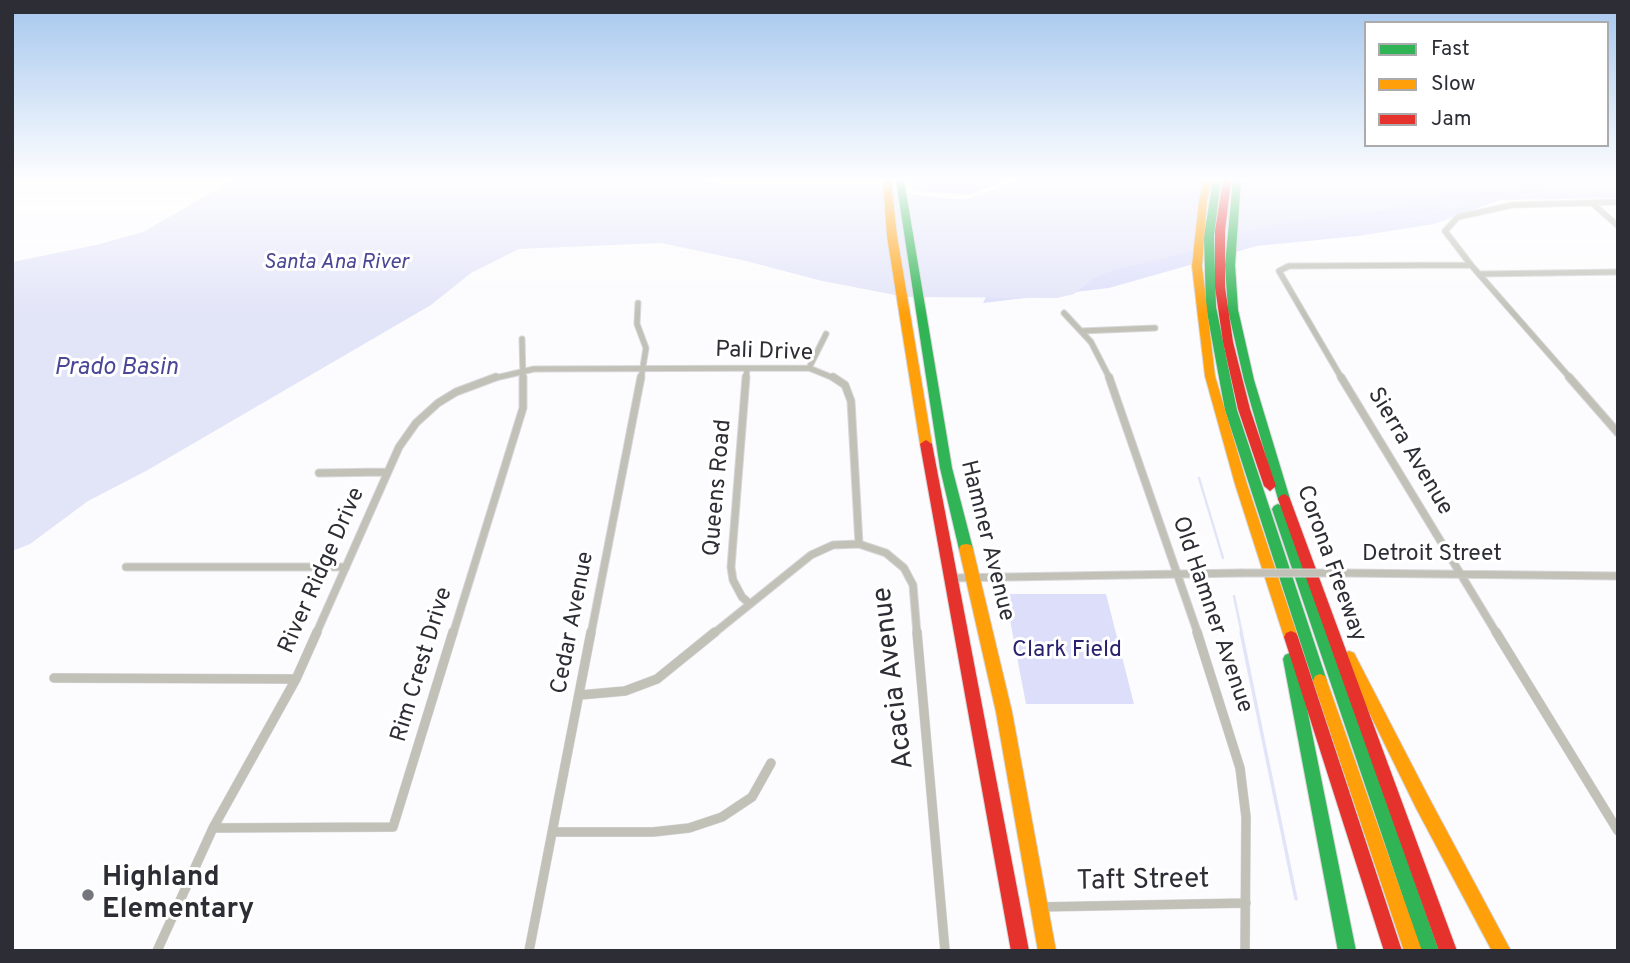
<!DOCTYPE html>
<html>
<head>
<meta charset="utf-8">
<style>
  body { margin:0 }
  #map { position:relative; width:1630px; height:963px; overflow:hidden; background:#fcfcfe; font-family:Overpass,sans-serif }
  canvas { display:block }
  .frame { position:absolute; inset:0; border:14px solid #2d2e35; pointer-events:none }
  .legend { position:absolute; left:1364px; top:21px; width:245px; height:126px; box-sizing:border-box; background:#fff; border:2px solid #ababae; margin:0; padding:9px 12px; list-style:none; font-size:21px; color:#2d2e35 }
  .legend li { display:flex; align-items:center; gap:14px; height:35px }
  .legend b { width:35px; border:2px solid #ababae }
</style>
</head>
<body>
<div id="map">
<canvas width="1630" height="963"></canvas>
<div class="frame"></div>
<ul class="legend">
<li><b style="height:9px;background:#30b455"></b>Fast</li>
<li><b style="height:9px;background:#ff9f0a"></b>Slow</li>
<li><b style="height:9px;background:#e5322d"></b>Jam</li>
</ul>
</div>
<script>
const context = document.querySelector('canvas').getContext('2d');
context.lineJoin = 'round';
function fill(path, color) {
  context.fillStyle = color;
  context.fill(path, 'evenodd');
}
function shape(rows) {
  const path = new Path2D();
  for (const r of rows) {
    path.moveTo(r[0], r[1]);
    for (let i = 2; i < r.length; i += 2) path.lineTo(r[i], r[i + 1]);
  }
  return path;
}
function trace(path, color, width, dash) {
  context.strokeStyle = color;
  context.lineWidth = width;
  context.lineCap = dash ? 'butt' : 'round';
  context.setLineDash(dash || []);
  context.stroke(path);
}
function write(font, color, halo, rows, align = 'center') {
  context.font = font + ' Overpass,sans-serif';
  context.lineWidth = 6;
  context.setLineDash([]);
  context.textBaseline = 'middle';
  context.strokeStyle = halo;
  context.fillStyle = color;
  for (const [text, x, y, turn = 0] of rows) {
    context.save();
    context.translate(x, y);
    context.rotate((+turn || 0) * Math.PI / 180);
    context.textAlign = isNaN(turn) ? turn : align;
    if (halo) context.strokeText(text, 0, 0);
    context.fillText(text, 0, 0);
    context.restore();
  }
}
const green = shape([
  [911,180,1008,180,970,195,912,191],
  [1470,180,1618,180,1618,198,1500,200,1434,224,1358,236,1257,246,1109,288,983,303,1035,200],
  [1005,594,1106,594,1134,704,1026,704]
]);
const water = shape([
  [233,180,706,180,737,186,874,186,893,192,954,199,970,198,1018,180,1594,180,1470,189,1367,214,1302,220,1270,226,1244,232,1215,246,1114,270,1094,278,1074,294,1057,298,906,297,822,281,746,261,661,243,519,249,471,273,431,305,146,471,88,501,30,544,12,551,12,262,96,245,143,232]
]);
const streamFar2 = shape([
  [1547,189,1551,192,1618,191],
  [1447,208,1480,199,1551,192],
  [1411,222,1447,208,1438,203]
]);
const streamFar1 = shape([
  [1199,478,1223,558],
  [1234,596,1242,634]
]);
const stream = shape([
  [1241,632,1296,899]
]);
const streetFar2 = shape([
  [1592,203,1618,226],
  [1479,274,1618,272],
  [638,303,637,324,646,348,641,379],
  [1064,313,1091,342,1110,379],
  [1081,331,1155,328],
  [522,339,523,379],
  [809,368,826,334],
  [491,379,534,369,809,368,836,379],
  [746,379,747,369],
  [1342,379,1279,271,1289,266,1471,265],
  [1571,379,1471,265,1445,231,1458,217,1513,205,1618,202]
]);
const streetFar1 = shape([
  [746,377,731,567,733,580,742,597,750,604],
  [833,377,845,385,851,401,859,544],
  [1109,377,1198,634],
  [1341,377,1497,634],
  [1569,377,1618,433],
  [319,473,387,472],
  [126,567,346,567],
  [1344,573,1618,576],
  [951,578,1241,573],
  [316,634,399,447,416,423,438,403,456,392,496,377],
  [453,634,523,408,523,377],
  [591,634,641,377],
  [713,634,811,555,833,545,859,544,886,553,904,568,913,585,917,634]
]);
const street = shape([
  [917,632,945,951],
  [1197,632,1240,768,1246,817,1245,951],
  [1496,632,1618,831],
  [54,678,296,679],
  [580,695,625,691,657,679,715,632],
  [213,828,393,827,453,632],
  [552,832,653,832,689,828,722,817,752,797,771,763],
  [1040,907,1246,903],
  [157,951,213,828,296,679,317,632],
  [529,951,591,632]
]);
const fast = shape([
  [896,180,904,180,952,468,973,549,971,553,966,554,961,553,959,549,940,468,896,180],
  [1213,180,1221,180,1214,236,1216,307,1237,410,1327,681,1325,686,1320,688,1315,686,1313,681,1225,410,1206,307,1204,236,1213,180],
  [1233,180,1241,180,1235,265,1238,310,1254,380,1290,499,1288,502,1284,504,1280,502,1278,499,1244,380,1228,310,1225,265,1233,180],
  [1278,504,1282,506,1284,509,1439,951,1421,951,1272,509,1274,506,1278,504],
  [1290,653,1295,655,1297,659,1356,951,1338,951,1283,659,1285,655,1290,653]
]);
const slow = shape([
  [883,180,891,180,897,236,932,444,926,448,920,444,887,236,883,180],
  [1204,180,1212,180,1207,201,1202,266,1215,376,1247,484,1298,637,1296,641,1291,643,1286,641,1284,637,1235,484,1205,376,1192,266,1199,201,1204,180],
  [966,544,971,545,973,549,1012,712,1056,951,1038,951,996,712,959,549,961,545,966,544],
  [1349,651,1354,653,1428,796,1511,951,1492,951,1416,808,1344,661,1342,657,1344,653,1349,651],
  [1320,674,1325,676,1327,681,1422,951,1404,951,1313,681,1315,676,1320,674]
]);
const jam = shape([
  [1223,180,1231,180,1225,231,1225,287,1233,342,1250,409,1276,486,1270,491,1264,486,1238,409,1223,342,1215,287,1215,231,1223,180],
  [926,440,932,444,1029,951,1011,951,920,444,926,440],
  [1284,494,1288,496,1290,499,1457,951,1439,951,1278,499,1280,496,1284,494],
  [1291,631,1296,633,1298,637,1402,951,1384,951,1284,637,1286,633,1291,631]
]);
const streetBridge = shape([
  [1241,573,1344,573]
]);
const markers = [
  [88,895,7,"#75767b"]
];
const farWaternames = [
  ["Santa Ana River",336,264]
];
const streetNames = [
  ["Pali Drive",764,353,2],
  ["Sierra Avenue",1409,452,59],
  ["Queens Road",719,488,-85],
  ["Hamner Avenue",986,541,76],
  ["Detroit Street",1432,555],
  ["Corona Freeway",1330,564,70],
  ["River Ridge Drive",323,571,-66],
  ["Old Hamner Avenue",1211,615,71],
  ["Cedar Avenue",574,623,-79],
  ["Rim Crest Drive",423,665,-73]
];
const parkNames = [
  ["Clark Field",1067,651]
];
const waterNames = [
  ["Prado Basin",116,369]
];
const nearStreetnames = [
  ["Acacia Avenue",895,678,-97],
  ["Taft Street",1143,882,-1]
];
const nearPoinames = [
  ["Highland",102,879],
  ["Elementary",102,911]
];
fill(green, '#dcdefa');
fill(water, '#e2e4f8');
trace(streamFar2, '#e2e4f8', 2);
trace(streamFar1, '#e2e4f8', 2.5);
trace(stream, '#e2e4f8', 3.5);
trace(streetFar2, '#d7d7da', 7);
trace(streetFar1, '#d7d7da', 9);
trace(street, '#d7d7da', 10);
trace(fast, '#d7d7da', 2);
trace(slow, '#d7d7da', 2);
trace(jam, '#d7d7da', 2);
trace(streetFar2, '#c1c1b8', 5);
trace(streetFar1, '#c1c1b8', 7);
trace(street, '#c1c1b8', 9);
fill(fast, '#30b455');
fill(slow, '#ff9f0a');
fill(jam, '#e5322d');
trace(streetBridge, '#d7d7da', 9, []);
trace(streetBridge, '#c1c1b8', 7);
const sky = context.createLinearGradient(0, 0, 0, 315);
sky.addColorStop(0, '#a5c7ee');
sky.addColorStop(0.57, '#fefeff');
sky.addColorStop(1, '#fefeff00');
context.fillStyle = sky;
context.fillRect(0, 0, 1630, 315);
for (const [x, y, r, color] of markers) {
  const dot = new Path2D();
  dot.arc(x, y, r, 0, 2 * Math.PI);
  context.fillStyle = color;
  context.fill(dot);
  trace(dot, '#fff', 2.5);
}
write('italic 21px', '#494796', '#fff', farWaternames);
write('23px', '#2d2e35', '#fff', streetNames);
write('23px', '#29216d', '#fff', parkNames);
write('italic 24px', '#494796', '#fff', waterNames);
write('28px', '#2d2e35', '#fff', nearStreetnames);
write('bold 28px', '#2d2e35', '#fff', nearPoinames, 'left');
</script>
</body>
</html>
